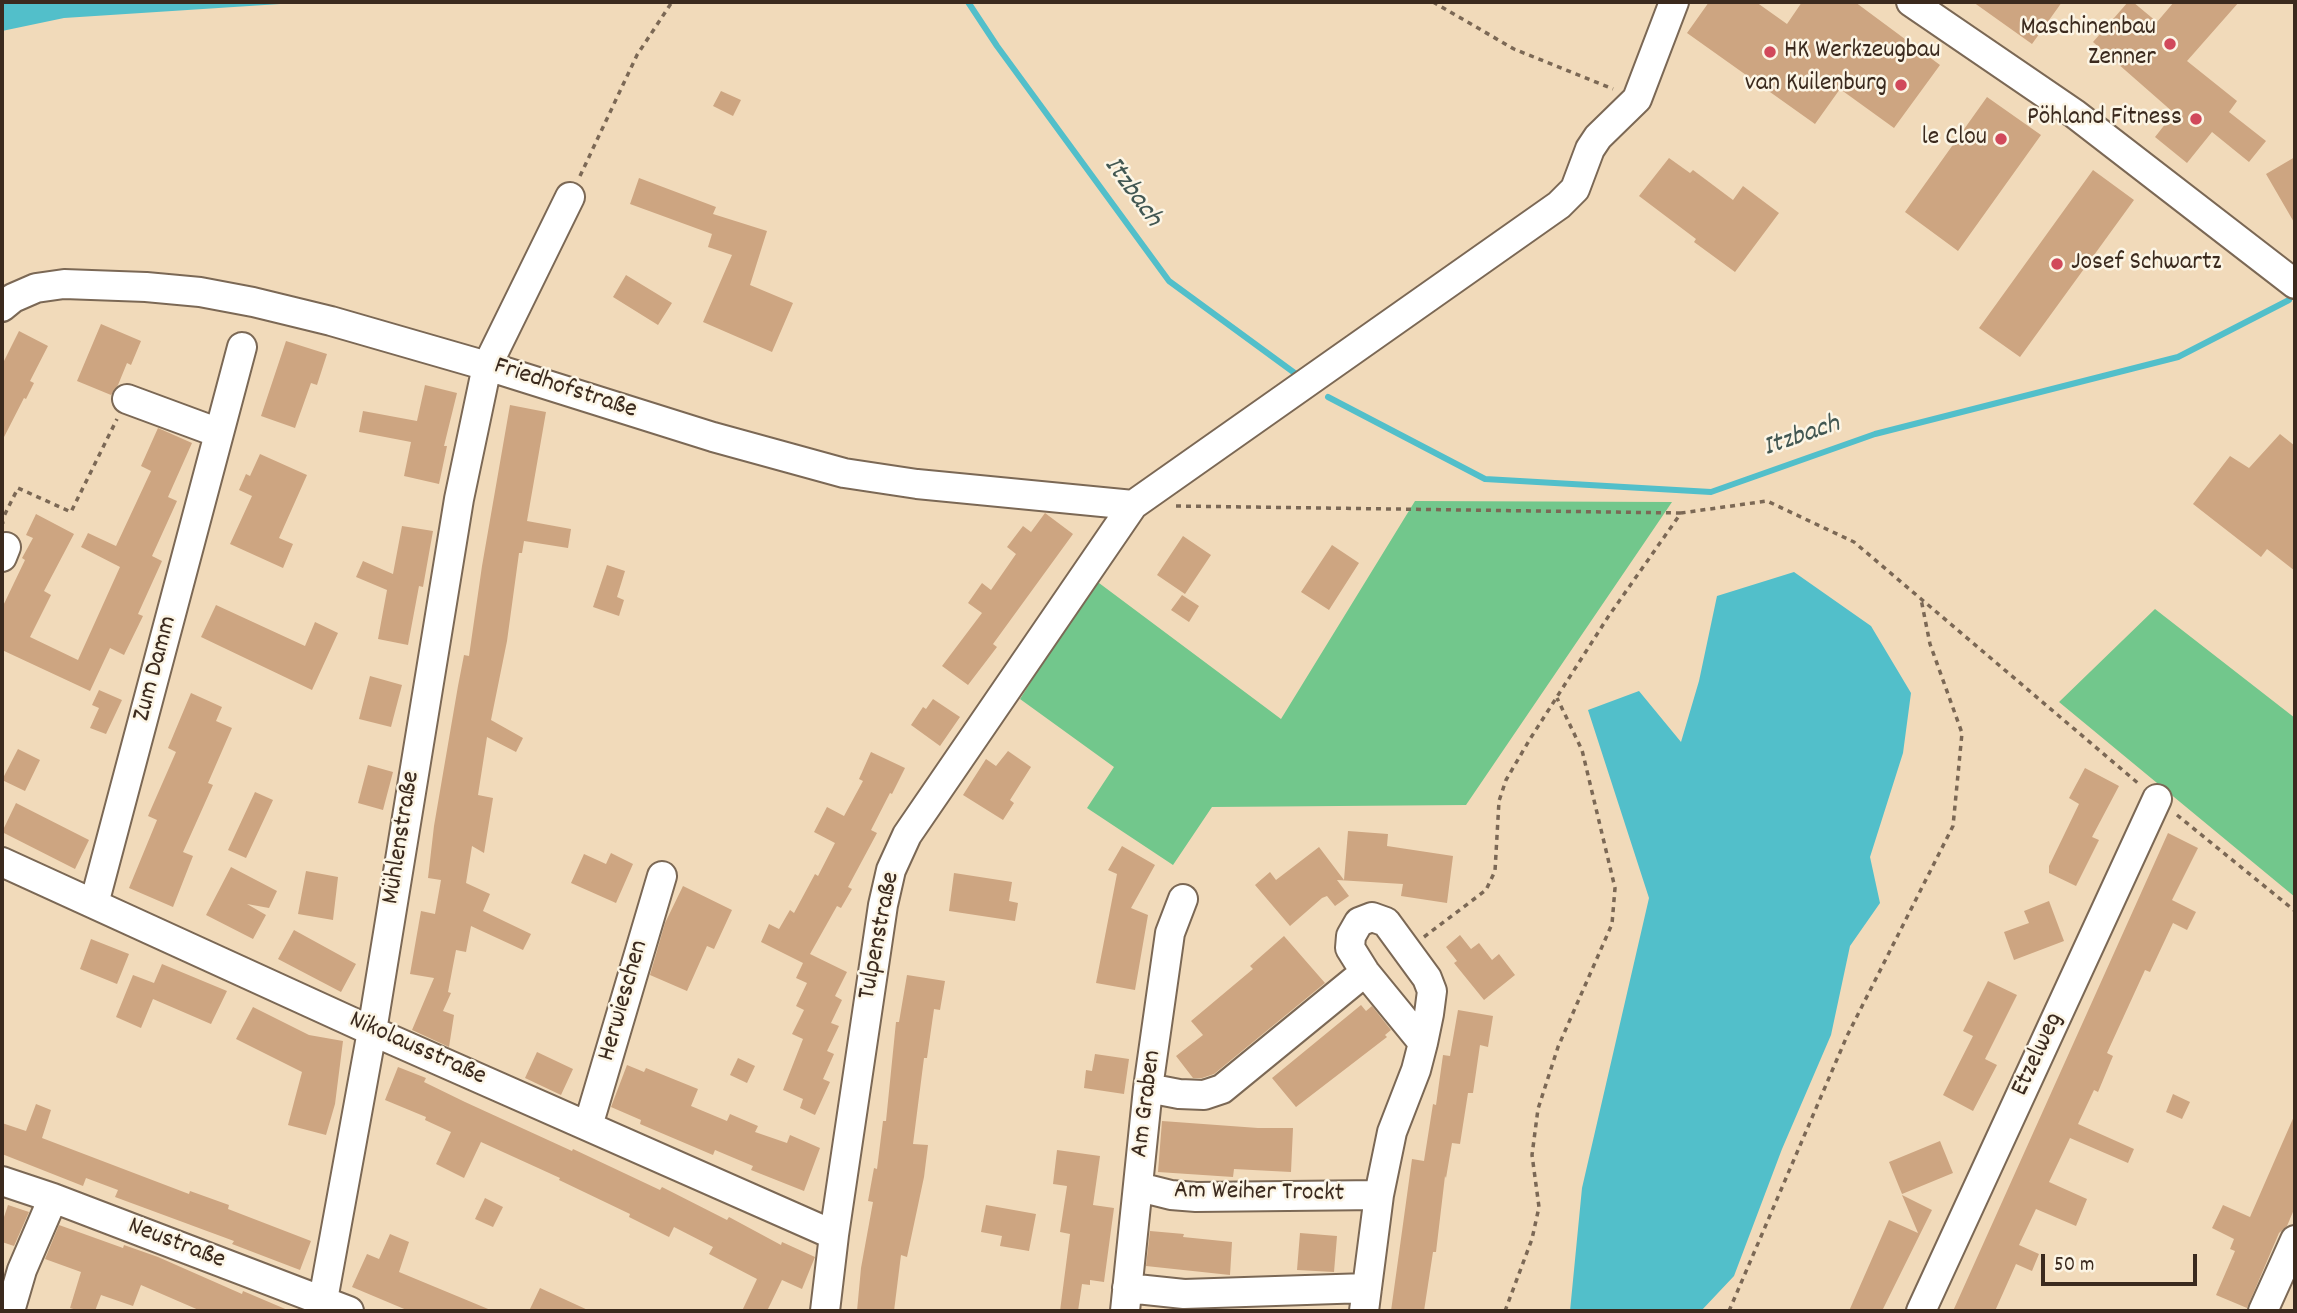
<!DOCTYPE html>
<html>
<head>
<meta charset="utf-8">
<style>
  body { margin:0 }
  #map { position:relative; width:2297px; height:1313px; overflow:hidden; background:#f1daba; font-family:Dekko,sans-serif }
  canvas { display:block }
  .frame { position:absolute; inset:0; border:4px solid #3b2a1e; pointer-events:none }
  .scale { position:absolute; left:2041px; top:1254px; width:156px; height:32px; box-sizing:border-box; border:4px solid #3b2a1e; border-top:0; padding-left:9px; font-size:21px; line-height:24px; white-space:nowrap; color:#3b2a1e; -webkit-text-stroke:5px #fcf5e5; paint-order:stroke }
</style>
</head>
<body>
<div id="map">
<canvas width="2297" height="1313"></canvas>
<div class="frame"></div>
<div class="scale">50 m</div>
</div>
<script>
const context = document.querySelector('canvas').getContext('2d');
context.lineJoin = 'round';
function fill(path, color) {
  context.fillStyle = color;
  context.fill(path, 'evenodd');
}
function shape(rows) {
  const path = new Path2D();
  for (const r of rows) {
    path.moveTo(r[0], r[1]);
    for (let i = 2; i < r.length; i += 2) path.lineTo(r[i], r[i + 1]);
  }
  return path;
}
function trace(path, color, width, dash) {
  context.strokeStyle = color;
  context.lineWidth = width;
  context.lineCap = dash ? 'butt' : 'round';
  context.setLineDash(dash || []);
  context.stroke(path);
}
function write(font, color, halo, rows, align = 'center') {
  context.font = font + ' Dekko,sans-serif';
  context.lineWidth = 5;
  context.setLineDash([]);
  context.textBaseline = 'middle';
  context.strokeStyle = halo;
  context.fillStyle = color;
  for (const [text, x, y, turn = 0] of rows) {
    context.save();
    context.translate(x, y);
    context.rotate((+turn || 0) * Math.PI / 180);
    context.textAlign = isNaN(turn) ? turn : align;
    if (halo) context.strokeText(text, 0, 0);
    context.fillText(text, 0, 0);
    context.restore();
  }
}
const green = shape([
  [1415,501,1672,502,1466,805,1212,807,1173,865,1087,808,1114,767,1020,699,1095,580,1281,719],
  [2155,609,2295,718,2295,897,2059,702]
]);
const water = shape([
  [2,2,311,2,64,18,2,31],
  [1794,572,1871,626,1911,693,1903,753,1870,857,1880,903,1850,946,1831,1035,1782,1149,1734,1276,1701,1311,1570,1311,1582,1188,1649,898,1588,710,1639,691,1681,742,1699,681,1717,596]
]);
const stream = shape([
  [968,2,997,46,1169,281,1296,374],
  [1328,397,1485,479,1711,492,1875,434,2178,357,2289,300]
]);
const building = shape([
  [1709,2,1756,2,1787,24,1802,2,1855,2,1940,65,1894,128,1840,89,1815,124,1687,33],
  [1973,2,2062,2,2032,44],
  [2128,2,2133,2,2157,22,2174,2,2239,2,2187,61,2237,101,2229,112,2266,141,2249,162,2212,132,2187,163,2155,137,2174,113,2093,42],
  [721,91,741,100,733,116,713,106],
  [1987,97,2041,135,1958,251,1905,212],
  [2295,157,2295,224,2266,174],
  [1669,158,1690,173,1693,170,1733,200,1743,186,1779,213,1735,272,1694,242,1696,239,1639,196],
  [2093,170,2134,200,2020,357,1979,328],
  [639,178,716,207,713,214,767,231,750,285,793,303,772,352,703,322,732,255,708,247,712,234,630,204],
  [626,275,672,303,658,325,613,297],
  [101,324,141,341,131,365,127,363,118,385,111,395,77,381],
  [19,331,48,346,30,381,34,383,26,399,24,398,2,441,2,365],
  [286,341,327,354,317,385,311,383,295,428,261,416],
  [425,385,457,393,444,446,447,446,439,484,404,476,411,442,359,432,363,411,417,421],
  [510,405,546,412,527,521,571,529,568,548,524,541,522,553,519,553,507,641,491,720,523,738,516,752,487,737,478,795,493,798,484,853,472,846,466,883,490,894,483,911,531,934,523,950,471,926,466,952,456,950,448,992,451,993,443,1011,454,1015,449,1047,412,1030,434,978,410,974,421,911,435,914,441,880,428,878,434,826,458,686,464,655,469,656,482,566],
  [158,428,192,443,168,497,177,501,152,556,162,561,138,614,143,616,124,655,110,648,90,691,2,650,2,608,25,560,22,558,33,538,26,535,36,514,74,534,44,591,51,595,30,637,78,660,120,567,81,547,88,533,116,546,151,471,141,466],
  [2280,434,2295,446,2295,571,2267,549,2261,557,2193,504,2230,456,2249,468],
  [260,454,307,475,279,538,293,544,283,568,230,544,252,496,239,490,246,474,250,476],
  [1045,513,1073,534,993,644,997,647,968,685,942,666,982,613,968,603,982,583,991,590,1016,554,1007,547,1023,526,1031,532],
  [402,526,433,531,423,587,419,586,408,645,378,639,387,590,356,577,363,561,393,574],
  [1183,536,1211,555,1185,594,1157,575],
  [1332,545,1359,563,1329,610,1301,592],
  [607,565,625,571,617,597,624,600,619,616,593,607],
  [1182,595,1199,606,1189,622,1171,610],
  [216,605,305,646,315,622,338,633,312,690,201,637],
  [370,676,402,685,391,727,359,719],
  [99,690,122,700,106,734,90,728,99,708,92,705],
  [191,693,222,707,216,721,232,728,208,783,213,785,183,852,193,856,173,907,129,888,157,820,148,816,176,752,168,748],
  [933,699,960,717,940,746,911,725,923,707,926,709],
  [18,749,40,760,25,791,2,780],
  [1008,751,1031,767,1010,800,1014,803,1003,820,963,795,986,759,996,766],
  [871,752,905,768,892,794,890,793,871,830,877,833,848,887,852,889,841,908,837,906,810,954,847,972,835,996,842,1000,831,1023,839,1026,827,1051,834,1054,823,1079,830,1082,815,1115,800,1108,803,1099,783,1090,803,1039,792,1034,804,1010,796,1006,807,983,796,978,803,963,761,942,769,924,779,929,790,910,794,913,815,874,818,876,835,843,814,832,827,807,844,816,863,781,859,779],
  [368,765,393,772,383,810,358,803],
  [2085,768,2119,786,2092,837,2099,840,2076,886,2049,873,2049,866,2079,804,2069,798],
  [255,792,273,800,246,858,228,850],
  [16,803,89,840,75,869,2,832],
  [1348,831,1388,834,1387,846,1453,856,1447,903,1401,896,1403,884,1337,880,1349,896,1335,906,1327,896,1322,898,1290,926,1255,885,1270,872,1276,880,1319,847,1344,880],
  [2168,833,2198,848,2172,900,2196,912,2187,930,2173,923,2150,972,2145,970,2107,1053,2113,1056,2098,1092,2094,1090,2078,1124,2134,1149,2128,1163,2070,1138,2049,1182,2087,1199,2076,1226,2036,1209,2019,1245,2039,1254,2032,1271,2016,1264,1995,1311,1953,1311],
  [1122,846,1155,865,1131,908,1148,915,1135,990,1096,983,1117,874,1108,870],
  [611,853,633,864,616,903,571,883,584,854,606,864],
  [231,867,277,891,269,908,247,904,266,915,253,939,206,915],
  [306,871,338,877,333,920,298,914],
  [954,873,1012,882,1009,901,1018,903,1015,921,949,911],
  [683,886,732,910,714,949,707,946,687,991,650,975,665,923],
  [2049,901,2064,941,2014,960,2004,932,2029,923,2024,911],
  [294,930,356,964,341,992,278,959],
  [1460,935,1471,949,1479,943,1492,960,1499,954,1515,975,1484,1000,1454,963,1457,961,1446,947],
  [1284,936,1325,983,1214,1074,1202,1078,1193,1078,1176,1056,1203,1035,1191,1021,1253,969,1250,966],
  [91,939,129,954,117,984,80,969],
  [162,964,227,991,211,1024,153,999,141,1028,116,1017,133,975,154,983],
  [907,975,945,981,940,1010,934,1009,927,1058,924,1058,913,1144,928,1145,924,1177,907,1257,901,1255,894,1311,857,1311,861,1268,873,1202,868,1201,874,1168,877,1169,883,1121,886,1121,896,1022,899,1022],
  [1988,981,2017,995,1985,1059,1997,1065,1973,1111,1943,1095,1973,1036,1963,1031],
  [1361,1005,1366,1011,1372,1006,1391,1030,1385,1035,1387,1037,1296,1107,1272,1078],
  [253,1007,309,1035,343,1041,335,1104,326,1135,288,1125,302,1072,236,1039],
  [1458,1010,1493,1016,1488,1047,1480,1045,1473,1093,1468,1093,1460,1144,1452,1143,1446,1178,1445,1176,1436,1252,1433,1252,1424,1311,1391,1311,1412,1159,1424,1161,1433,1104,1436,1105,1443,1055,1450,1056],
  [537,1052,573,1069,561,1095,525,1078],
  [1095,1054,1129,1059,1124,1094,1084,1088,1086,1070,1092,1071],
  [738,1058,755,1066,747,1083,730,1075],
  [627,1065,644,1072,646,1068,698,1089,691,1106,727,1121,730,1114,758,1126,755,1132,787,1143,790,1135,820,1148,804,1191,751,1170,753,1166,715,1150,713,1155,640,1124,641,1120,611,1107],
  [398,1067,426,1078,424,1082,465,1102,572,1151,573,1149,660,1190,662,1187,727,1220,729,1217,781,1245,782,1242,815,1257,802,1289,782,1280,767,1311,742,1311,757,1279,709,1254,713,1247,674,1227,669,1237,629,1217,630,1214,559,1180,560,1178,481,1142,464,1178,436,1164,451,1132,425,1120,426,1117,385,1100],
  [2173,1094,2190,1102,2182,1119,2166,1112],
  [36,1104,51,1110,42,1138,189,1194,190,1191,229,1205,228,1209,311,1241,300,1270,232,1244,234,1241,115,1197,118,1190,86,1178,83,1186,2,1154,2,1123,26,1131],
  [2295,1114,2295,1207,2287,1226,2279,1233,2247,1308,2216,1295,2235,1251,2230,1249,2234,1239,2212,1228,2223,1205,2250,1217],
  [1162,1121,1258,1128,1293,1128,1291,1172,1234,1169,1233,1177,1158,1172],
  [1940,1141,1953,1173,1902,1194,1889,1162],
  [1057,1150,1100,1156,1093,1205,1114,1208,1104,1282,1090,1280,1090,1285,1082,1284,1078,1311,1060,1311,1070,1234,1060,1232,1067,1186,1053,1184],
  [1902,1195,1932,1210,1882,1311,1849,1311,1889,1220,1918,1233],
  [485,1198,503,1207,493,1227,475,1219],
  [8,1205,29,1212,14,1246,2,1242,2,1223],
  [986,1205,1036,1214,1029,1251,1000,1246,1002,1236,981,1232],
  [59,1225,123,1248,124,1245,158,1257,242,1294,243,1291,290,1311,201,1311,141,1285,133,1306,101,1295,95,1311,80,1311,70,1308,81,1272,45,1259],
  [1150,1231,1184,1234,1183,1237,1232,1242,1230,1275,1146,1266],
  [1300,1233,1337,1236,1334,1272,1297,1270],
  [390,1234,409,1242,399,1272,493,1311,409,1311,352,1287,367,1254,379,1259],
  [540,1288,590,1311,529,1311]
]);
const path = shape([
  [1433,2,1514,49,1613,89],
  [580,176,637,55,672,2],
  [1176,506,1681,513],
  [3,524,2,520,18,488,71,512,117,419],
  [2177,815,2295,911],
  [1424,937,1486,890,1495,871,1499,801,1506,780,1530,739,1608,617,1681,513,1767,501,1854,542,2139,784],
  [1505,1311,1532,1239,1539,1207,1532,1155,1538,1109,1558,1047,1612,924,1615,888,1582,750,1557,698],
  [1729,1311,1847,1036,1953,826,1962,733,1930,644,1921,599]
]);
const minor = shape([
  [1911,2,2075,114,2295,284],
  [2,307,13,298,36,288,64,284,146,287,200,292,253,302,331,321,487,366,713,437,844,473,917,484,1133,505],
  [127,399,219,433],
  [2,557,6,547],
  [2,862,372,1031,834,1235],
  [94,904,242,347],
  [1148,1088,1179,1094,1204,1095,1222,1089,1365,972],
  [588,1126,662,876],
  [2,1181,53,1198,349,1311],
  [1139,1187,1171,1195,1196,1197,1379,1195],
  [1127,1288,1184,1294,1367,1288],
  [10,1311,22,1270,53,1198],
  [321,1311,372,1031,459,499,487,366,570,197],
  [825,1311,834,1235,883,905,891,870,907,835,1133,505,1559,205,1575,189,1590,149,1598,137,1637,99,1674,2],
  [1125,1311,1148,1088,1170,933,1183,899],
  [1364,1311,1379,1195,1392,1132,1416,1070,1423,1043,1429,1014,1432,991,1427,978,1386,922,1372,917,1359,922,1351,936,1350,948,1365,972,1423,1043],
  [1921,1311,2157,799],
  [2263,1311,2295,1240]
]);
const markers = [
  [2170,44,7,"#d1495b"],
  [1770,52,7,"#d1495b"],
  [1901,85,7,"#d1495b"],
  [2196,119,7,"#d1495b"],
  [2001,139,7,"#d1495b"],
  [2057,264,7,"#d1495b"]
];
const poiNames = [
  ["Maschinenbau",2156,29],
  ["Zenner",2156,59],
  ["HK Werkzeugbau",1784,52,"left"],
  ["van Kuilenburg",1887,85],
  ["Pöhland Fitness",2182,119],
  ["le Clou",1987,139],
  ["Josef Schwartz",2071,264,"left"]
];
const streetNames = [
  ["Friedhofstraße",565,390,18],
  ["Zum Damm",157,669,-75],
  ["Mühlenstraße",403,838,-81],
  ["Tulpenstraße",881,936,-79],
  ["Herwieschen",625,1001,-74],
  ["Nikolausstraße",417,1050,24],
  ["Etzelweg",2039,1055,-65],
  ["Am Graben",1148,1104,-83],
  ["Am Weiher Trockt",1259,1194,1],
  ["Neustraße",176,1245,21]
];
const waterNames = [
  ["Itzbach",1131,193,54],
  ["Itzbach",1802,438,-19]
];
fill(green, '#72c78c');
fill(water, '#52bfca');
trace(stream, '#52bfca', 6);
fill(building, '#cda581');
trace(minor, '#7b6855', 32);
trace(path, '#7b6855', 3.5, [5, 5]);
trace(minor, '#fff', 28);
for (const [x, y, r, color] of markers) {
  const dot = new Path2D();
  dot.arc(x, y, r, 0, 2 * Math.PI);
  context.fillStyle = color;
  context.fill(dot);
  trace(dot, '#fcf5e5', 2.5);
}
write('26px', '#3b2a1e', '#fcf5e5', poiNames, 'right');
write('26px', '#3b2a1e', '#fcf5e5', streetNames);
write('italic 28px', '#425752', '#fcf5e5', waterNames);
</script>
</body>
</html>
